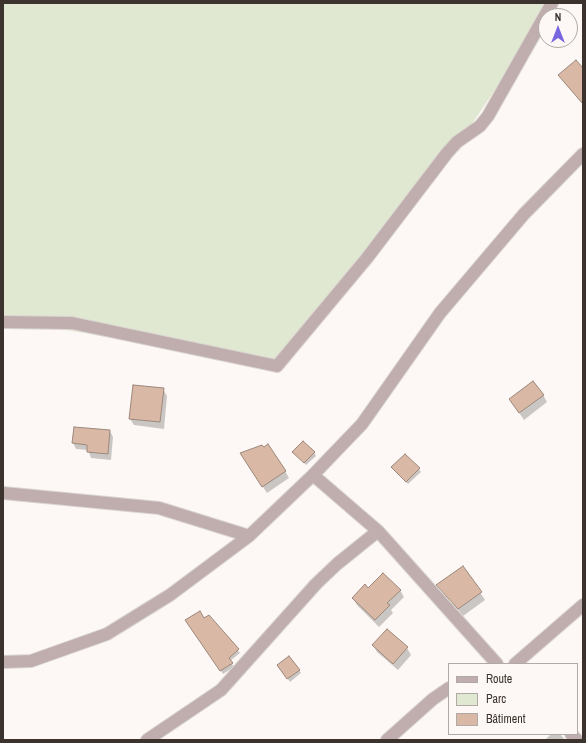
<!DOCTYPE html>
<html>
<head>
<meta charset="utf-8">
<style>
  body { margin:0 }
  #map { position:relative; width:586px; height:743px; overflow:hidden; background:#fdf8f5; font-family:"Archivo Narrow",sans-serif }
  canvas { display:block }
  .frame { position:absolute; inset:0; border:4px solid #3c332e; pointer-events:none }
  .legend { position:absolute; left:448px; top:663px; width:130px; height:72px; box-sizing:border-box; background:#fdf8f5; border:1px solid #b0a9a5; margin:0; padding:5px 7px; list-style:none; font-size:12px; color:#3c332e }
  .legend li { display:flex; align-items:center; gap:8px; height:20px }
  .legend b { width:20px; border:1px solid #b0a9a5 }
  .north { position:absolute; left:538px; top:8px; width:40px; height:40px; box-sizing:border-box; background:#fdf8f5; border:1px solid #b0a9a5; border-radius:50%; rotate:0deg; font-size:11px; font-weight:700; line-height:16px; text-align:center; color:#3c332e }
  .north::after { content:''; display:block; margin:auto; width:14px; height:18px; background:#7865e0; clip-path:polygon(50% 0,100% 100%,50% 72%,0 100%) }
</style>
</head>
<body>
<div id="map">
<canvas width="586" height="743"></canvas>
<div class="frame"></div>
<ul class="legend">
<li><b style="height:5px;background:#bfaead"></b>Route</li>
<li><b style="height:11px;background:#e0e8d1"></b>Parc</li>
<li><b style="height:11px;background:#d9b9a6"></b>Bâtiment</li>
</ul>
<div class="north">N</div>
</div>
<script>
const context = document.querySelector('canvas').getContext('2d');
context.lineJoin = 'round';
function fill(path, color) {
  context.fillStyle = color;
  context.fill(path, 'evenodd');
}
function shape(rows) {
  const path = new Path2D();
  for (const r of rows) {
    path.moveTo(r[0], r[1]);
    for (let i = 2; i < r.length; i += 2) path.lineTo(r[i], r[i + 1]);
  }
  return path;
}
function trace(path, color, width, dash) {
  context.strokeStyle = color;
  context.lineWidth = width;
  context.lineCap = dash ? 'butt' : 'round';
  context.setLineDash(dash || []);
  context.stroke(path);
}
const green = shape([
  [3,3,549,3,544,17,457,146,275,365,48,327,3,322]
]);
const shadow = shape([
  [583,69,583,100,581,102,559,75],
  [163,389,167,396,164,429,134,425,130,419],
  [543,395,547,402,524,420,510,399],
  [110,431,113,437,111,460,91,458,88,450,76,449,73,443],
  [294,452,314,452,316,456,306,465],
  [245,460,285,471,289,478,267,493],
  [419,469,421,472,408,484,394,470],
  [463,567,485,600,463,616,437,585],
  [368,589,400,590,404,597,391,610,393,613,379,627,357,605,353,598],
  [209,616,240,653,230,661,234,667,223,674,189,623],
  [373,645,407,648,411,655,398,670,377,652],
  [280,668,299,670,301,673,290,682],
  [551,734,560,734,565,740,545,740]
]);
const building = shape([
  [576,60,583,68,583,104,558,75,576,60],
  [533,381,544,395,519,413,509,399,533,381],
  [133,385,164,388,160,422,129,419,133,385],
  [74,427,110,430,108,454,87,452,87,445,72,443,74,427],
  [303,441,315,452,304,463,292,452,303,441],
  [268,444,286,471,262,487,240,453,262,445,264,447,268,444],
  [405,454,420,468,406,482,391,467,405,454],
  [463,566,482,592,458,609,436,585,463,566],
  [383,573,401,590,387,603,390,605,375,620,352,598,365,584,368,588,383,573],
  [200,611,204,618,209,615,239,649,229,658,233,663,220,671,185,620,200,611],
  [387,629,408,647,393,664,372,645,387,629],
  [289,656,300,670,287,679,277,665,289,656]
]);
const street = shape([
  [3,322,72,323,277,366,367,258,447,153,457,142,480,126,488,116,552,3],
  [313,475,378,531],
  [3,493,159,508,249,536],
  [3,662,31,661,107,634,170,595,249,536,313,475,362,424,440,313,524,214,583,154],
  [515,664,583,605],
  [571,734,577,740],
  [147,740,221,690,316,584,337,564,378,531,497,664],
  [387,740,433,699,449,688]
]);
fill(green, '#e0e8d1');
fill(shadow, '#0003');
fill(building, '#d9b9a6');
trace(building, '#9c877a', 1);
trace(street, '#dad5d1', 14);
trace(street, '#bfaead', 12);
</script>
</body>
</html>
